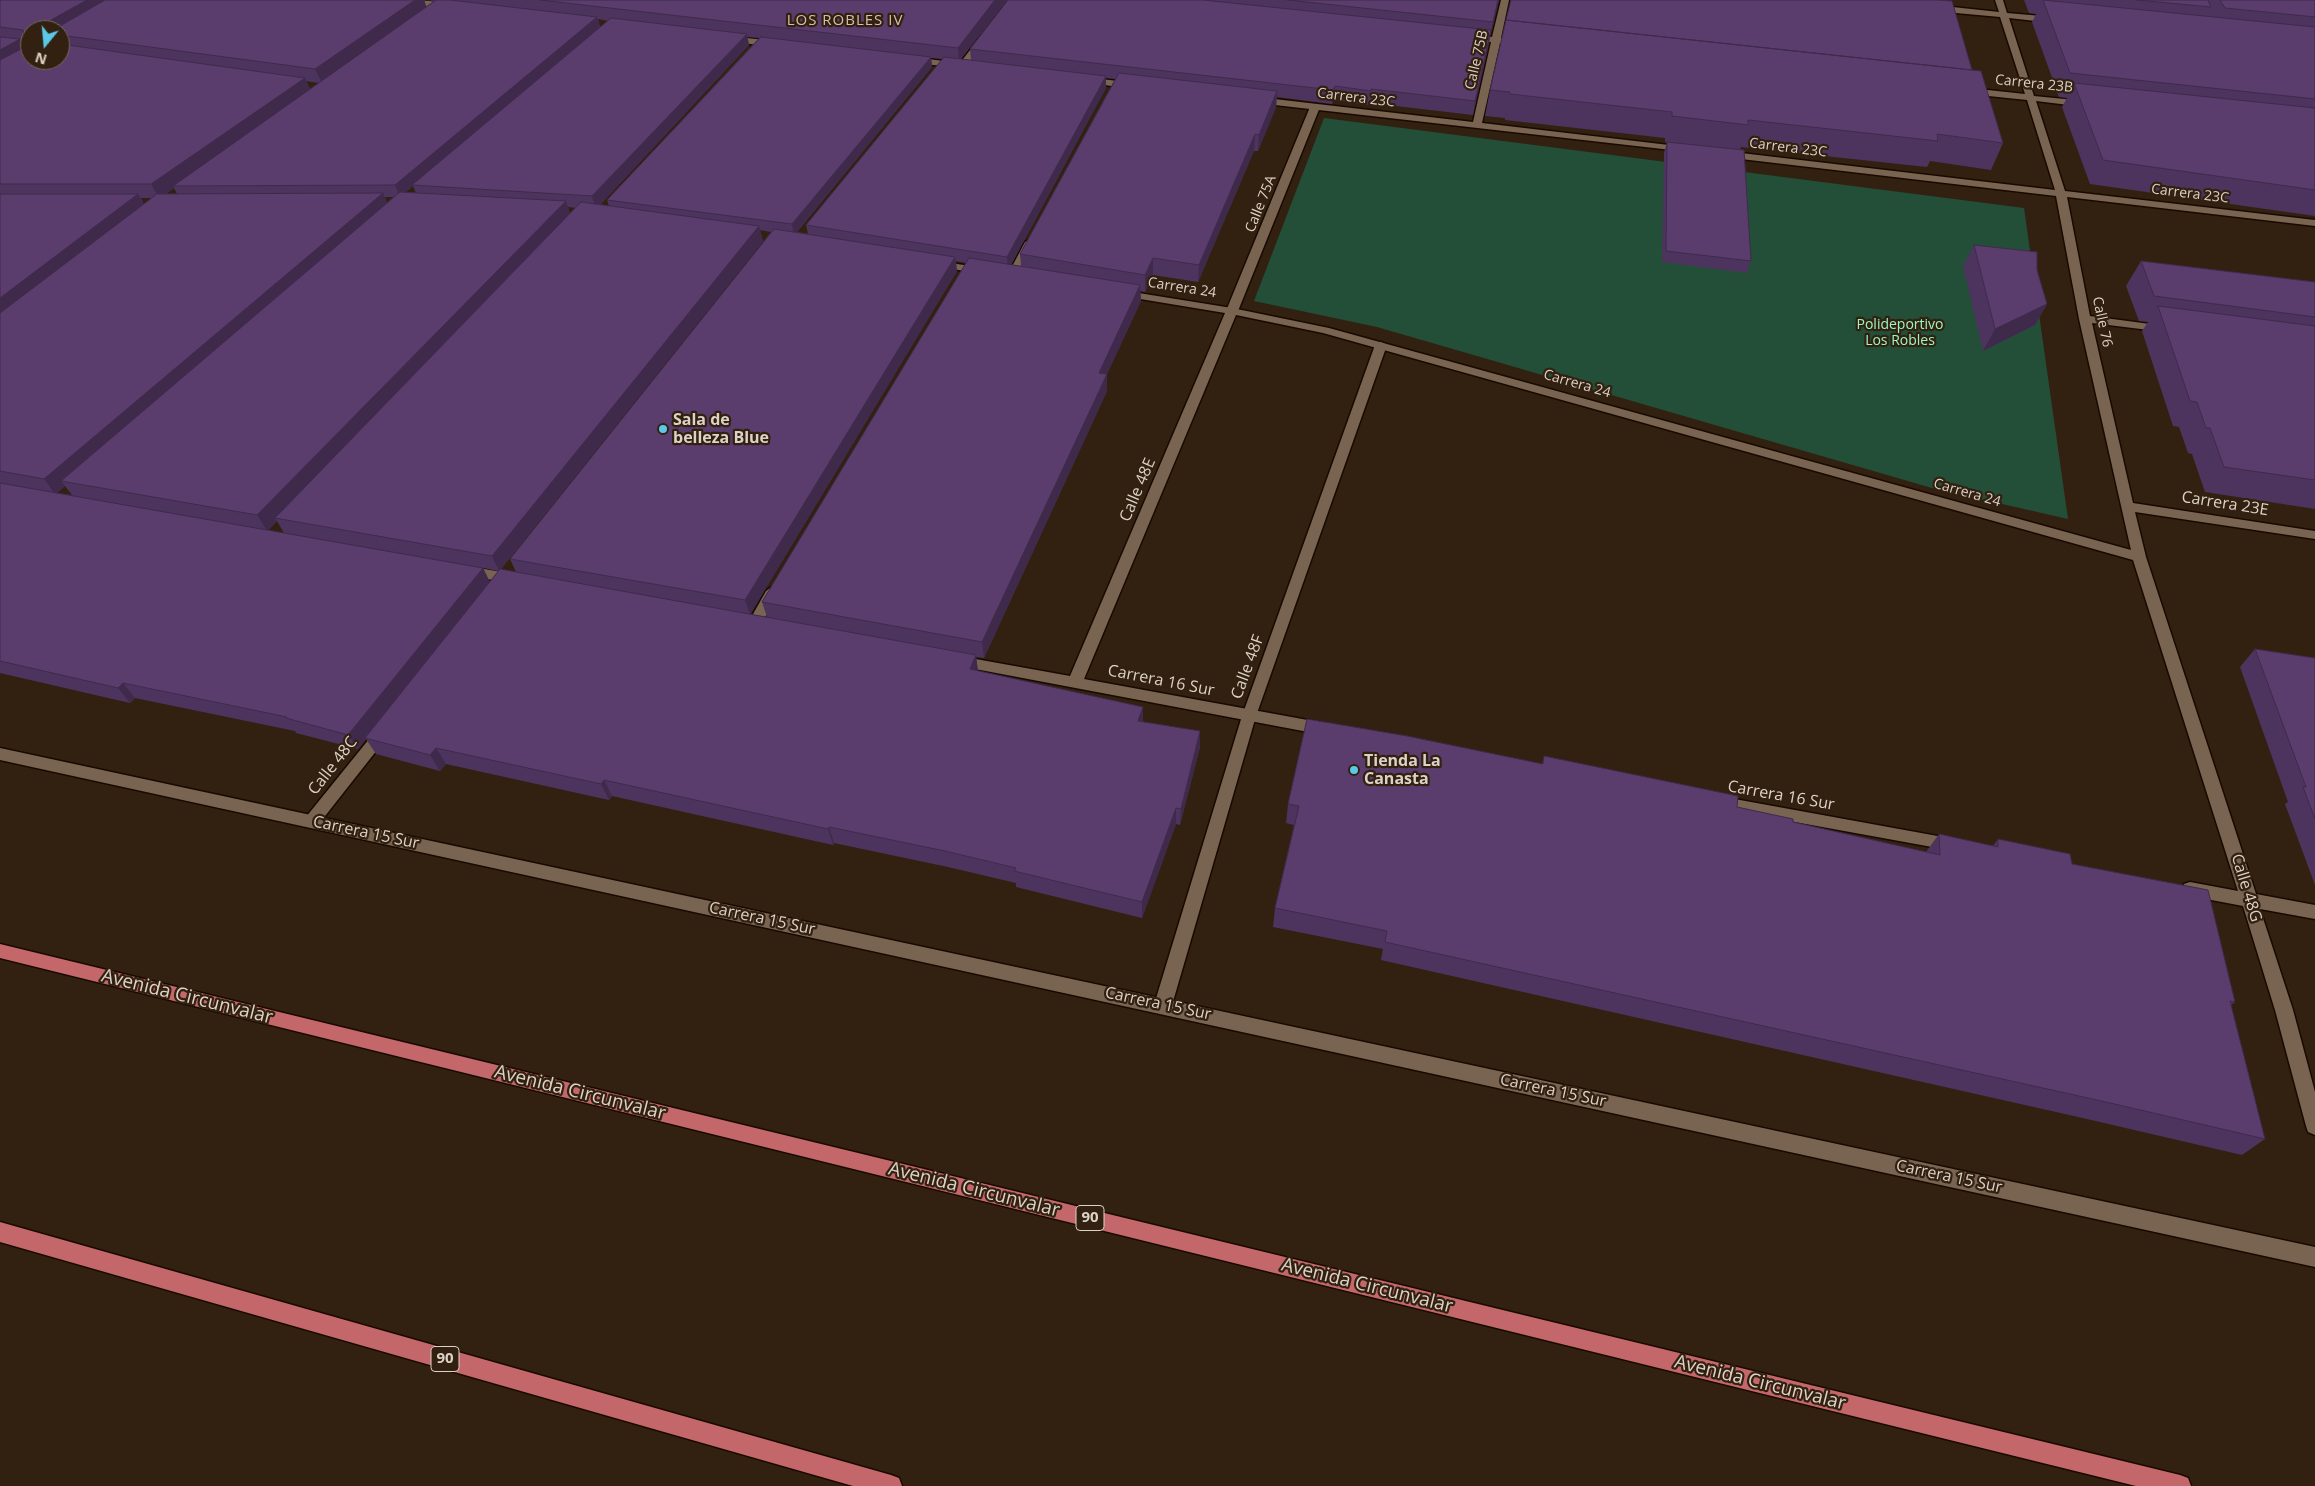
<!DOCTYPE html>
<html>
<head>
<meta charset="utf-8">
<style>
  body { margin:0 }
  #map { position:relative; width:2315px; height:1486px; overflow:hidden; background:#322110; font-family:"Open Sans",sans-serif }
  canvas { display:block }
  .north { position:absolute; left:20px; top:20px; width:50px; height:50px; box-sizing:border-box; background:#322110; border:1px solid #766859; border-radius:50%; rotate:197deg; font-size:14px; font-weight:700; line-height:20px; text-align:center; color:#ddd2c7 }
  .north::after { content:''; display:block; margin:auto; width:18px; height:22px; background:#5bc8e7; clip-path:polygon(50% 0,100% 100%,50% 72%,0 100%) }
</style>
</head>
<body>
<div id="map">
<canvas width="2315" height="1486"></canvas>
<div class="north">N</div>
</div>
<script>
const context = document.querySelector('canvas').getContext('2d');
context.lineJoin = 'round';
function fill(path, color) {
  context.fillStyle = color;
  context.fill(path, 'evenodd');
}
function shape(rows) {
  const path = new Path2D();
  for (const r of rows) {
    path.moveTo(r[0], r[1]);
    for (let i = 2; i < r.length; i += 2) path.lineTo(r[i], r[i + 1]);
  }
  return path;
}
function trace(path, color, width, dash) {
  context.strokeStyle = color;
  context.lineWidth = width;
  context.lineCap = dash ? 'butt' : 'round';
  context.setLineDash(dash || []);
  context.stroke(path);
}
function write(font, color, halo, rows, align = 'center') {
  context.font = font + ' "Open Sans",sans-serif';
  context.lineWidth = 4.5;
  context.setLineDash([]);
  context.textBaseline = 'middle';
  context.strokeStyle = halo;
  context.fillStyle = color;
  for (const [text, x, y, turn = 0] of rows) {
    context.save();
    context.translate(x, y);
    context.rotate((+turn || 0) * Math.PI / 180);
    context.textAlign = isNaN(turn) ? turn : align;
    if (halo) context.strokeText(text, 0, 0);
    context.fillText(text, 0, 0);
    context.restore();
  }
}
const green = shape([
  [1324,118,2024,208,2068,519,1932,488,1377,327,1254,301]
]);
const service = shape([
  [1315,104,1320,107,1238,311,1236,313,1228,313,1226,311,1310,107,1315,104],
  [1381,342,1387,345,1256,716,1172,1005,1169,1010,1163,1013,1157,1010,1154,1005,1242,716,1375,345,1381,342],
  [383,726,388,728,390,732,388,736,318,825,312,827,306,825,304,821,306,817,378,728,383,726]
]);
const minor = shape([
  [390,0,418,0,450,3,454,6,450,9,394,3,390,0],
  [1501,0,1509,0,1501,38,1521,40,1525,43,1521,46,1500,43,1482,123,1686,147,1691,150,1689,152,1257,103,1252,100,1257,97,1473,122,1491,42,1469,40,1465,37,1469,34,1492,37,1501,0],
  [1995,0,2003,0,2007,13,2053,17,2057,20,2053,23,2009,18,2034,96,2085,101,2090,104,2085,107,2036,101,2065,191,2315,220,2315,226,2067,197,2090,316,2165,326,2171,329,2165,332,2092,323,2133,503,2315,531,2315,539,2135,512,2146,557,2256,894,2315,905,2315,919,2260,909,2293,1010,2315,1092,2315,1135,2308,1132,2306,1126,2275,1010,2243,906,2190,896,2184,894,2182,889,2184,884,2190,882,2238,891,2133,560,1323,333,1236,315,1084,679,1324,723,1329,725,1331,729,1329,733,1324,735,954,665,952,661,954,657,959,656,1070,676,1225,313,1116,295,1115,293,1120,290,1232,308,1329,328,2131,550,2079,319,2056,196,1724,157,1719,154,1724,151,2055,190,2027,100,1969,94,1964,91,1969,88,2025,94,2000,17,1934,11,1930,8,1934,5,1999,12,1995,0],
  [728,36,775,41,779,44,775,47,725,41,724,39,728,36],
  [983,36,987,39,965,68,912,63,908,60,912,57,960,63,980,37,983,36],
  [1086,77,1133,83,1138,86,1133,89,1083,82,1081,80,1086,77],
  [1030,239,1035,242,1017,276,1012,279,1008,278,1007,276,1025,242,1030,239],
  [937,261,984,268,989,271,984,274,933,266,933,262,937,261],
  [467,566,513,574,520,579,513,584,462,574,460,571,462,568,467,566],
  [773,586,780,591,762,623,760,627,750,627,748,623,766,591,773,586],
  [1718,796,1954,839,1960,840,1962,845,1960,850,1954,851,1718,808,1713,806,1710,802,1713,798,1718,796]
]);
const tertiary = shape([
  [0,748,2315,1247,2315,1267,0,760,0,748]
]);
const trunk = shape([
  [0,944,2180,1475,2188,1478,2191,1486,2136,1486,0,958,0,944],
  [0,1222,891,1475,899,1478,902,1486,853,1486,0,1242,0,1222]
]);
const wall = shape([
  [0,0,1007,0,961,59,971,60,970,49,1008,0,1499,0,1490,35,1473,115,1370,103,1369,105,1333,100,1332,104,1277,97,1276,107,1258,151,1254,151,1198,282,1153,275,1145,292,1140,291,1141,301,1107,374,1107,391,984,658,976,657,978,671,1143,722,1200,747,1180,825,1176,824,1142,918,1016,887,1016,883,948,867,834,843,833,845,612,796,609,800,446,764,440,771,376,754,366,739,358,749,296,733,295,731,135,698,130,703,0,673],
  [424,0,435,1,426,7],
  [598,19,608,21,600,27],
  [30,30,60,30,60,60],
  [747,37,759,38,607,200,609,206,600,205,749,45],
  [931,58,943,59,806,225,808,234,797,232,932,67],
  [1106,78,1115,79,1020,254,1021,266,1011,265,1106,88],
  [306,81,319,83,310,89],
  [413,186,416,193,406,192],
  [174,188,177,194,166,194],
  [385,197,393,197,387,203],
  [141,198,151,198,144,204],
  [568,207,576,208,570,214],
  [760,230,771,232,510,559,516,572,501,569,763,241],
  [956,261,966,263,762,602,767,617,750,614,957,271],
  [65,486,72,495,57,493],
  [277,521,284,533,268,530],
  [483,568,498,571,490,582],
  [1511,0,1946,0,1972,70,2003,143,1991,170,1930,161,1927,167,1741,147,1740,150,1751,261,1747,273,1662,262,1664,152,1667,143,1665,142,1665,138,1505,120,1505,118,1485,116,1490,90],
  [2024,0,2315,0,2315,216,2090,184,2062,107,2067,98,2059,97,2032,22,2036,14,2029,13],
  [1974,245,2037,270,2047,304,2035,325,1983,351,1963,266],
  [2141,261,2315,282,2315,509,2205,492,2192,454,2188,453,2179,427,2173,426,2142,331,2148,322,2139,321,2126,286],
  [2255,649,2315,658,2315,885,2285,804,2288,802,2240,667],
  [1544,756,1793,822,1926,852,1939,834,1993,846,1998,839,2072,864,2235,1002,2231,1005,2265,1139,2242,1155,2087,1119,1381,960,1383,949,1273,927,1275,908,1294,825,1286,823,1288,804,1542,764]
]);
const shadedWall = shape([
  [87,0,117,0,52,30,51,20],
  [415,0,424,0,427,8,322,83,315,69],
  [995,0,1007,0,959,61,958,48],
  [1498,0,1499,0,1491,35,1493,22],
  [597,17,600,28,412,185,413,186,400,197,395,185],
  [1491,30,1489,44,1473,115,1475,101],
  [747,34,749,45,596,209,592,196],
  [20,39,28,53,0,68,0,50],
  [931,57,932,67,794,235,792,224],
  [1106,76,1106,88,1008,270,1007,257],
  [305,78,311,91,173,186,174,188,159,198,151,184],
  [1335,86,1333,100,1332,104,1333,90],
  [1277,91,1276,107,1258,151,1259,135],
  [1255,134,1254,151,1198,282,1199,265],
  [383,193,389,207,61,481,65,486,55,494,44,479],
  [138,194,146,208,0,321,0,298],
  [566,201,571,217,275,518,277,521,267,531,257,515],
  [759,226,763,241,499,571,492,556],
  [955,257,957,271,750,615,745,600],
  [1153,258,1153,275,1145,292,1145,275],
  [1140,285,1141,301,1100,389,1099,373],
  [2047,304,2035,325,1983,351,1995,329],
  [1107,374,1107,391,984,658,982,642],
  [483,568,490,583,365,738,366,739,358,749,348,735],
  [976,655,978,672,970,669],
  [123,683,135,698,130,703,118,688],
  [1143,707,1143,724,1138,721],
  [1200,731,1200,747,1180,825,1181,809],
  [436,748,446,764,440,771,430,755],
  [604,780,612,796,609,800,601,784],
  [1176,808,1176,824,1142,918,1142,902],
  [829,827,834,843,833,845,828,829]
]);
const building = shape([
  [0,0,87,0,51,20,52,30,30,30,30,60,60,60,60,44,305,78,151,184,0,184,0,60,25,47,23,30,0,27,0,0],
  [105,0,415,0,315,69,60,35,60,30,53,30,105,0],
  [436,0,450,0,597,17,395,185,173,186,436,0],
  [540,0,995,0,958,48,540,0],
  [1008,0,1203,0,1491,30,1475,101,1371,89,1371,91,1335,86,1333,90,970,49,1008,0],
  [1288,0,1498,0,1493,22,1288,0],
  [1511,0,1937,0,1952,1,1972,70,1506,20,1511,0],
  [2043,0,2315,27,2315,99,2070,73,2043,0],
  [2137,0,2208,0,2211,7,2137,0],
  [2220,0,2315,0,2315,17,2225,8,2220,0],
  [611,18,747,34,592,196,412,185,611,18],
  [1506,20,1981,71,2003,143,1937,134,1938,141,1748,120,1748,125,1672,116,1672,112,1510,94,1510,92,1490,90,1506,20],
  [0,37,20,39,0,50,0,37],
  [761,37,931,57,792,224,607,200,761,37],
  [944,57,1106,76,1007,257,806,225,944,57],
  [1119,73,1277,91,1259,135,1255,134,1199,265,1153,258,1145,275,1020,254,1119,73],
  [2074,83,2315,108,2315,190,2103,160,2074,83],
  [1667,142,1744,150,1751,261,1666,251,1667,142],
  [400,192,566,201,257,515,61,481,400,192],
  [383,193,44,479,0,471,0,313,157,194,383,193],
  [0,194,138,194,0,298,0,194],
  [581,202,759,226,492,556,275,518,581,202],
  [774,229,955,257,745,600,510,559,774,229],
  [1974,245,2037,252,2037,270,2047,304,1995,329,1974,245],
  [969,258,1140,285,1099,373,1107,374,982,642,762,602,969,258],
  [2141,261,2315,282,2315,317,2154,296,2141,261],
  [2158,306,2315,326,2315,480,2224,467,2210,428,2206,428,2197,402,2190,401,2158,306],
  [0,483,483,568,348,735,286,718,287,717,123,683,118,688,0,661,0,483],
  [500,569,976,655,970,669,1143,707,1138,721,1200,731,1181,809,1176,808,1142,902,1014,871,1016,868,945,851,829,827,828,829,604,780,601,784,436,748,430,755,365,738,500,569],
  [2255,649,2315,658,2315,819,2303,787,2306,787,2255,649],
  [1307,719,1407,736,1543,764,1544,756,1738,796,1737,807,1793,819,1793,822,1940,855,1939,834,1998,847,1998,839,2070,854,2072,864,2208,890,2235,1002,2230,1001,2265,1139,2106,1102,1385,942,1387,931,1275,908,1299,806,1288,804,1307,719]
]);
const markers = [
  [663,429,5,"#5bc8e7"],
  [1354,770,5,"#5bc8e7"]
];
const farStreetnames = [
  ["Calle 75B",1477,60,-77],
  ["Carrera 23B",2034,84,6],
  ["Carrera 23C",1356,98,7],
  ["Carrera 23C",1788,148,7],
  ["Carrera 23C",2190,194,7],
  ["Calle 75A",1261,204,-68],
  ["Carrera 24",1182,288,9],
  ["Calle 76",2102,322,78],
  ["Carrera 24",1577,384,16],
  ["Carrera 24",1967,493,16]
];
const farParknames = [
  ["Polideportivo",1900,325],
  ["Los Robles",1900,341]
];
const farNeighbourhoodnames = [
  ["LOS ROBLES IV",845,21]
];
const shields = [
  [1090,1218,28],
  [445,1359,28]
];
const shieldNames = [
  ["90",1090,1218],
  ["90",445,1359]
];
const poiNames = [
  ["Sala de",673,420],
  ["belleza Blue",673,438],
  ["Tienda La",1364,761],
  ["Canasta",1364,779]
];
const streetNames = [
  ["Calle 48E",1138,490,-67],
  ["Carrera 23E",2225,504,9],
  ["Calle 48F",1248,667,-70],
  ["Carrera 16 Sur",1161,681,11],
  ["Calle 48C",333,766,-52],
  ["Carrera 16 Sur",1781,796,10],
  ["Carrera 15 Sur",366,833,12],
  ["Calle 48G",2246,888,73],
  ["Carrera 15 Sur",762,919,12],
  ["Carrera 15 Sur",1158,1004,12],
  ["Carrera 15 Sur",1553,1091,12],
  ["Carrera 15 Sur",1949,1177,12]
];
const nearStreetnames = [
  ["Avenida Circunvalar",187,997,14],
  ["Avenida Circunvalar",580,1093,14],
  ["Avenida Circunvalar",974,1190,14],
  ["Avenida Circunvalar",1367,1286,14],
  ["Avenida Circunvalar",1760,1383,14]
];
fill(green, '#234f38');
trace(service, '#190a00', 3);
trace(minor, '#190a00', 3);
trace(tertiary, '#190a00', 3);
trace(trunk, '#190a00', 3);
fill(service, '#796452');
fill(minor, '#796452');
fill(tertiary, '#796452');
fill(trunk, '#c4676a');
fill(wall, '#4d345e');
fill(shadedWall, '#3f2a4c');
fill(building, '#5a3c6d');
trace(building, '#3f2a4c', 1);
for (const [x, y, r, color] of markers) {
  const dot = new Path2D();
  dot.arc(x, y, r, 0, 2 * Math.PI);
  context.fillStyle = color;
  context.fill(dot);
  trace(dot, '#322110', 2);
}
write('14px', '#ddd2c7', '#322110', farStreetnames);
write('14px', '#98f6c2', '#322110', farParknames);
context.letterSpacing = '1px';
write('15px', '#d6bfaa', '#322110', farNeighbourhoodnames);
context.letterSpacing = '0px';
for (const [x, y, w] of shields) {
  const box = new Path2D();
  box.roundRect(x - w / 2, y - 12.5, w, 25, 4);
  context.fillStyle = '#322110';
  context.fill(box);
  trace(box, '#ddd2c7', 1);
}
write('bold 15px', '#ddd2c7', null, shieldNames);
write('bold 16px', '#ddd2c7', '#322110', poiNames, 'left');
write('16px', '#ddd2c7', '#322110', streetNames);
write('19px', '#ddd2c7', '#322110', nearStreetnames);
</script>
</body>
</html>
